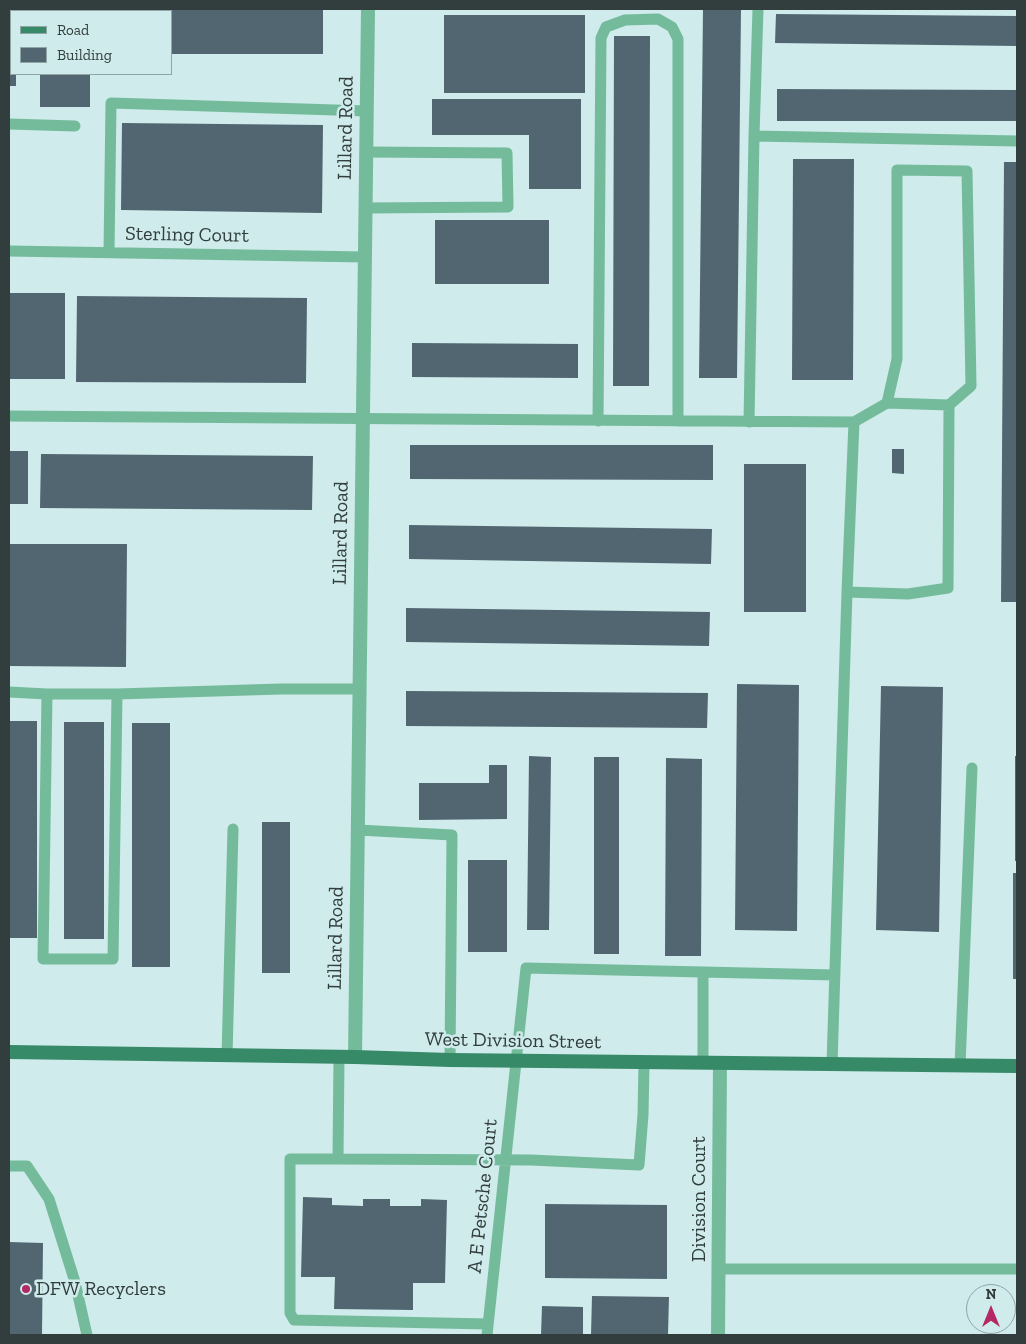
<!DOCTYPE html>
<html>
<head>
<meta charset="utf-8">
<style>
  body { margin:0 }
  #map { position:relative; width:1026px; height:1344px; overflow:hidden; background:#cfebeb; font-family:"Zilla Slab",serif }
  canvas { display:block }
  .frame { position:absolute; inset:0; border:10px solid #323d3d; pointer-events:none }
  .legend { position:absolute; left:10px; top:10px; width:162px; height:65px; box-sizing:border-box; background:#cfebeb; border:1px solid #90a5a5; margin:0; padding:6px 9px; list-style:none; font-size:15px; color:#323d3d }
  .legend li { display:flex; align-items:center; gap:10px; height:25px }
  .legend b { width:25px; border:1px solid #90a5a5 }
  .north { position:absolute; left:966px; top:1284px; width:50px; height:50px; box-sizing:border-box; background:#cfebeb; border:1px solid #90a5a5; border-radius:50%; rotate:0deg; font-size:14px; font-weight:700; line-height:20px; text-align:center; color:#323d3d }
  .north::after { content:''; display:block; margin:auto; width:18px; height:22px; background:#b32865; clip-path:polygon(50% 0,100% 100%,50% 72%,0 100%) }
</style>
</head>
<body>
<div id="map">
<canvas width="1026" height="1344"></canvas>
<div class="frame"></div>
<ul class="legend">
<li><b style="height:6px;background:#368a68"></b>Road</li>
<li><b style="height:14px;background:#526671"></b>Building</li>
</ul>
<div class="north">N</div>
</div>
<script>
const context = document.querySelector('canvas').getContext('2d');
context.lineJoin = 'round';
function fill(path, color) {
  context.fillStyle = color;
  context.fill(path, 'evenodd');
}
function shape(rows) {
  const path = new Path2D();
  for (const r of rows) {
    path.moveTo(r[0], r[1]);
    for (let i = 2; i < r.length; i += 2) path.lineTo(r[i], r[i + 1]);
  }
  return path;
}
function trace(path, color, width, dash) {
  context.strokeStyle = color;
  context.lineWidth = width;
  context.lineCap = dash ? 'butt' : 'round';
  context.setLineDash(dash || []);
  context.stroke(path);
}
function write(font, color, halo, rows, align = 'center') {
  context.font = font + ' "Zilla Slab",serif';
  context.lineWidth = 5;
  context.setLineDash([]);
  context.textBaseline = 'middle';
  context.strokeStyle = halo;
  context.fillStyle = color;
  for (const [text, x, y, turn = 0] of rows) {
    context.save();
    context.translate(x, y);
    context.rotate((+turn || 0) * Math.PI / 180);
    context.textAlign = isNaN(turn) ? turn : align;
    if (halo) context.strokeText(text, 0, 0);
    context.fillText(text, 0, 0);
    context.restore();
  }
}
const building = shape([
  [105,9,323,9,323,54,171,54,171,11,105,11],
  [703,9,741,9,737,378,699,378],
  [776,14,1017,16,1017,46,775,43],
  [444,15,585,15,585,93,444,93],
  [9,27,11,27,11,74,16,74,16,86,9,86],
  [614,36,650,36,649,386,613,386],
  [40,74,90,74,90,107,40,107],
  [777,89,1017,90,1017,121,777,121],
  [432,99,581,99,581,189,529,189,529,135,432,135],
  [122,123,323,125,322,213,121,210],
  [793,159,854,159,853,380,792,380],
  [1004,162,1017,162,1017,602,1001,602],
  [435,220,549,220,549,284,435,284],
  [9,293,65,293,65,379,9,379],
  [77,296,307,298,306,383,76,382],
  [412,343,578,344,578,378,412,377],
  [410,445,713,445,713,480,410,479],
  [892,449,904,449,904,474,892,473],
  [9,451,28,451,28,504,9,504],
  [41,454,313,456,312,510,40,508],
  [744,464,806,464,806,612,744,612],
  [409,525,712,529,711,564,409,559],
  [9,544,127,544,126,667,9,666],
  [406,608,710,612,709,646,406,642],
  [737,684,799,685,797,931,735,930],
  [881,686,943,687,939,932,876,930],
  [406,691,708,693,707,728,406,726],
  [9,721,37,721,37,938,9,938],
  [64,722,104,722,104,939,64,939],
  [132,723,170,723,170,967,132,967],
  [529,756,551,757,549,930,527,930],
  [1015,756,1017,756,1017,861,1015,861],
  [594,757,619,757,619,954,594,954],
  [666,758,702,759,701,956,665,956],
  [489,765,507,765,507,819,419,820,419,783,489,783],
  [262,822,290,822,290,973,262,973],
  [468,860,507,860,507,952,468,952],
  [1013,873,1017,873,1017,979,1013,979],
  [303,1197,332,1198,332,1205,363,1206,363,1199,390,1199,390,1206,421,1206,421,1199,447,1200,445,1283,413,1283,413,1310,334,1309,335,1277,301,1277],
  [545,1204,667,1205,667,1279,545,1278],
  [9,1242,43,1243,42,1335,9,1335],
  [592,1296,669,1297,668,1335,591,1335],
  [542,1306,583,1307,583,1335,541,1335]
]);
const service = shape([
  [9,124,75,126],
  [754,136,1017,141],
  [365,208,508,207,507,153,366,152],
  [9,251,365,257],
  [109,252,111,103,367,111],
  [887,403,897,359,897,170,967,171,971,386,949,405],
  [9,416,854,422],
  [598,421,601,38,606,27,625,20,658,19,672,27,678,39,678,421],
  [749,422,754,136,758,9],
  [9,692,47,694,117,694,281,689,359,689],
  [47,694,43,959,113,959,117,694],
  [358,830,452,835,450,1060],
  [703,972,835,975],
  [227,1056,233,829],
  [339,1057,338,1159,531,1160,639,1165,643,1115,644,1063],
  [832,1064,847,592,854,422,887,403,949,405,948,588,908,594,847,592],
  [960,1066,972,768],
  [338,1159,290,1159,290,1313,294,1320,488,1324],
  [9,1166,27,1166,49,1199,75,1282,87,1335],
  [719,1269,1017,1269],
  [487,1335,526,968,703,972,703,1063]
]);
const minor = shape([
  [355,1057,368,9],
  [718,1335,720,1063]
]);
const primary = shape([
  [9,1052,355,1057,450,1060,1017,1066]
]);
const markers = [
  [26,1289,5,"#b32865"]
];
const streetNames = [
  ["Lillard Road",346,128,-89],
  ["Sterling Court",187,235,1],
  ["Lillard Road",341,533,-89],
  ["Lillard Road",336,938,-89],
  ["West Division Street",513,1041,1],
  ["A E Petsche Court",483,1196,-84],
  ["Division Court",699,1199,-90]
];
const poiNames = [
  ["DFW Recyclers",36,1289]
];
fill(building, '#526671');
trace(service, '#74bb9b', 11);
trace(minor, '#74bb9b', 14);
trace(primary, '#368a68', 14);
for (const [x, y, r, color] of markers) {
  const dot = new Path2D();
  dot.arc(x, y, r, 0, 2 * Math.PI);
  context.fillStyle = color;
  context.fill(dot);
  trace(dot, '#cfebeb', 2);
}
write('20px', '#323d3d', '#cfebeb', streetNames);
write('20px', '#323d3d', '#cfebeb', poiNames, 'left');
</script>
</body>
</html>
